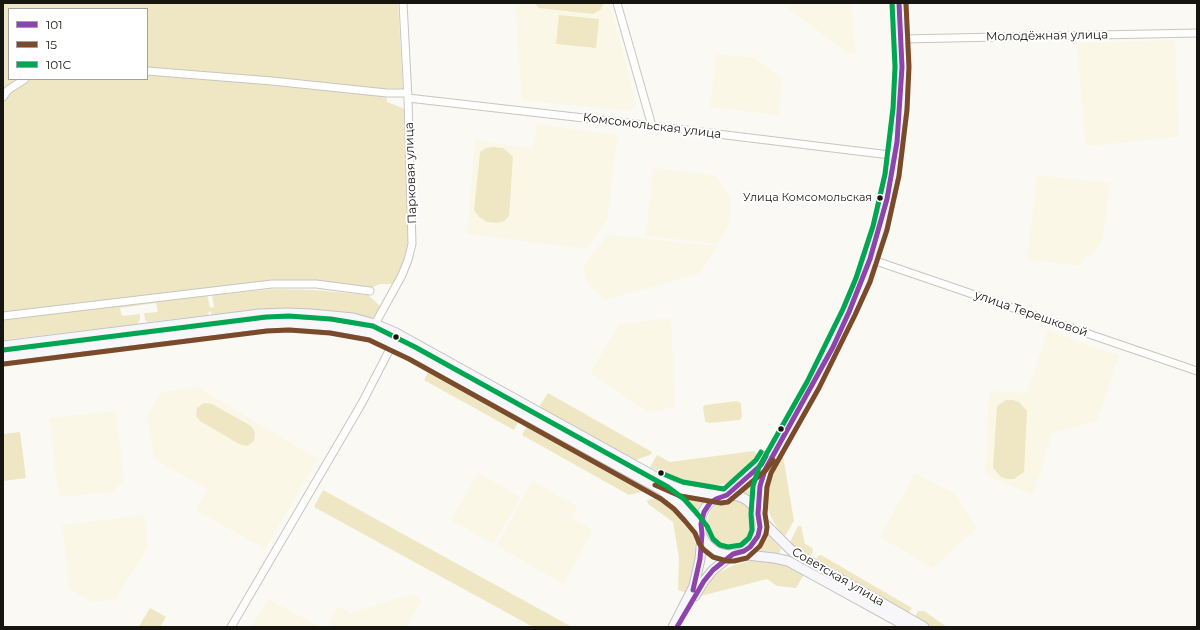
<!DOCTYPE html>
<html>
<head>
<meta charset="utf-8">
<style>
  body { margin:0 }
  #map { position:relative; width:1200px; height:630px; overflow:hidden; background:#faf9f4; font-family:Montserrat,sans-serif }
  canvas { display:block }
  .frame { position:absolute; inset:0; border:4px solid #17150f; pointer-events:none }
  .legend { position:absolute; left:8px; top:8px; width:140px; height:72px; box-sizing:border-box; background:#fff; border:1px solid #a2a19f; margin:0; padding:5px 7px; list-style:none; font-size:12px; color:#17150f }
  .legend li { display:flex; align-items:center; gap:8px; height:20px }
  .legend b { width:20px; border:1px solid #a2a19f }
</style>
</head>
<body>
<div id="map">
<canvas width="1200" height="630"></canvas>
<div class="frame"></div>
<ul class="legend">
<li><b style="height:5px;background:#8e44ad"></b>101</li>
<li><b style="height:5px;background:#7a4b2a"></b>15</li>
<li><b style="height:5px;background:#00a651"></b>101С</li>
</ul>
</div>
<script>
const context = document.querySelector('canvas').getContext('2d');
context.lineJoin = 'round';
function fill(path, color) {
  context.fillStyle = color;
  context.fill(path, 'evenodd');
}
function shape(rows) {
  const path = new Path2D();
  for (const r of rows) {
    if (r.length === 3) {
      path.moveTo(r[0] + r[2], r[1]);
      path.arc(r[0], r[1], r[2], 0, 2 * Math.PI);
      continue;
    }
    path.moveTo(r[0], r[1]);
    for (let i = 2; i < r.length; i += 2) path.lineTo(r[i], r[i + 1]);
  }
  return path;
}
function trace(path, color, width, dash) {
  context.strokeStyle = color;
  context.lineWidth = width;
  context.lineCap = dash ? 'butt' : 'round';
  context.setLineDash(dash || []);
  context.stroke(path);
}
function write(font, color, halo, rows, align = 'center') {
  context.font = font + ' Montserrat,sans-serif';
  context.lineWidth = 4;
  context.setLineDash([]);
  context.textBaseline = 'middle';
  context.strokeStyle = halo;
  context.fillStyle = color;
  for (const [text, x, y, turn = 0] of rows) {
    context.save();
    context.translate(x, y);
    context.rotate((+turn || 0) * Math.PI / 180);
    context.textAlign = isNaN(turn) ? turn : align;
    if (halo) context.strokeText(text, 0, 0);
    context.fillText(text, 0, 0);
    context.restore();
  }
}
const built = shape([
  [515,3,610,3,636,103,629,111,522,100],
  [781,3,851,3,856,52,849,54],
  [1175,40,1179,137,1089,146,1085,143,1077,43],
  [716,54,755,58,783,79,779,115,710,107],
  [537,124,618,135,607,219,586,249,467,234,475,140,533,148],
  [653,168,715,175,731,198,729,226,717,244,646,236],
  [1037,175,1110,183,1103,239,1094,253,1085,258,1079,266,1027,259],
  [607,235,717,246,700,273,605,300,586,282,583,267],
  [671,318,675,406,649,413,590,373,619,324],
  [1048,330,1119,356,1097,421,1052,433,1033,495,985,475,989,391,1027,393],
  [197,387,318,459,265,549,196,510,207,489,154,459,147,416,162,392],
  [116,411,124,480,113,492,59,497,49,418],
  [478,473,521,497,493,544,451,520],
  [915,473,955,494,977,528,933,568,880,537],
  [532,481,578,507,571,518,593,530,564,584,497,546],
  [144,515,148,546,116,599,92,602,69,589,62,525],
  [412,594,422,600,407,627,336,627,329,623,338,606,350,613],
  [268,599,320,627,252,627]
]);
const green = shape([
  [3,3,398,3,403,89,386,88,387,102,405,109,411,238,405,260,392,284,380,284,369,289,319,281,272,280,3,313],
  [9,9,147,9,147,79,9,79],
  [534,3,604,3,600,10,593,14,539,8],
  [559,15,599,19,596,48,556,44],
  [493,147,503,148,509,153,513,157,509,216,504,221,497,223,487,222,479,217,474,210,480,152,486,148],
  [273,289,315,290,368,295,380,306,380,308,375,316,370,318,315,310,285,308,213,316,210,311,207,315,148,322,145,320,144,313,158,312,156,303,120,308,122,316,140,314,140,320,137,324,3,340,3,319,207,294,210,308,214,307,212,295],
  [290,317,334,319,359,324,359,326,333,322,190,329,190,326,265,318],
  [186,327,186,330,77,343,78,340],
  [429,370,520,419,514,430,424,380],
  [548,393,652,452,650,455,633,461,542,411,540,405],
  [1006,400,1013,400,1019,402,1027,411,1024,472,1014,479,1007,479,1001,477,993,468,997,406],
  [737,401,741,403,742,417,740,420,708,423,705,421,703,407,705,405],
  [204,403,212,404,251,426,255,432,254,441,247,446,239,444,200,421,196,416,197,408],
  [528,424,653,489,629,495,522,435],
  [20,432,26,478,3,481,3,434],
  [764,450,767,452,761,461,749,471,728,483,707,487,697,487,675,483,664,479,666,475,650,467,657,455,670,462,754,451,758,455],
  [778,453,783,456,794,521,785,536,779,530,773,521,767,507,765,493,765,482],
  [750,481,755,481,756,485,755,498,751,500,740,493,739,488],
  [661,484,707,498,698,519,695,519],
  [323,490,572,627,533,627,314,507],
  [664,497,670,501,683,514,694,536,697,556,687,593,678,590,679,558,673,522,648,504,647,500],
  [731,524,24],
  [798,526,801,526,805,544,812,548,813,551,810,557,789,544],
  [763,530,767,530,774,541,781,549,778,556,752,553,752,548,757,544,761,537],
  [821,555,912,608,909,612,904,613,816,560,818,556],
  [756,559,773,559,798,568,804,575,796,588,777,586,767,579,697,597,707,581,714,575,734,565],
  [150,608,166,617,160,627,139,626],
  [918,611,924,611,947,627,927,627,914,618]
]);
const minor = shape([
  [617,3,652,126],
  [902,39,1197,33],
  [147,71,272,81,387,93,408,93],
  [3,97,8,90,25,79],
  [408,98,619,122,890,155],
  [870,259,1197,371],
  [3,316,272,284,316,284,370,291],
  [375,324,402,275,408,260,412,244,408,98,403,3],
  [231,627,362,403,393,343]
]);
const major = shape([
  [3,346,260,314,287,313,311,314,353,318,375,324,396,333,672,486,681,489,722,496],
  [3,357,266,324,289,323,331,326,371,333,412,353,660,489,679,504,701,530],
  [727,495,761,465,767,456],
  [730,525,30],
  [758,514,760,486,765,470,813,385,849,312,863,280,880,228,892,175,900,109,902,67,899,3],
  [759,518,793,552,924,627],
  [738,554,774,558,788,561,908,627],
  [695,596,704,581,713,570,733,554],
  [673,627,694,586,700,559,702,535]
]);
const bus1 = shape([
  [727,495,761,465,766,456],
  [693,590,700,559,702,534,701,524,704,512,710,503,716,499,727,495],
  [677,627,704,581,713,570,733,554,744,551,750,547,758,536,760,527,758,514,760,486,765,470,833,347,849,312,870,259,887,199,897,142,902,67,899,3]
]);
const bus2 = shape([
  [4,364,267,331,289,330,330,333,369,340,409,359,661,499,674,509,685,521,695,533,699,543,703,549,713,557,727,561,734,561,747,558,760,546,766,534,767,527,765,514,767,487,771,473,819,388,855,315,870,282,887,230,899,176,907,110,909,67,906,3],
  [655,485,680,496,721,503,728,502,766,470,773,460]
]);
const bus3 = shape([
  [3,350,266,317,289,316,331,319,373,326,415,347,668,487,684,499,695,511,707,526,713,539,720,545,728,547,741,545,749,538,752,530,751,514,753,486,759,467,807,382,843,309,856,278,873,226,885,174,893,108,895,67,892,3],
  [661,473,683,482,724,489,756,460,761,452]
]);
const markers = [
  [880,198,3.5,"#17150f"],
  [396,337,3.5,"#17150f"],
  [781,429,3.5,"#17150f"],
  [661,473,3.5,"#17150f"]
];
const busNames = [
  ["Улица Комсомольская",872,198]
];
const streetNames = [
  ["Молодёжная улица",1047,36,-1],
  ["Комсомольская улица",652,126,7],
  ["Парковая улица",411,173,-92],
  ["улица Терешковой",1031,314,19],
  ["Советская улица",838,577,30]
];
fill(built, '#fbf7e6');
fill(green, '#efe7c4');
trace(minor, '#c7c6c0', 9);
trace(major, '#c2c1c4', 11);
trace(minor, '#fefefd', 7);
trace(major, '#f7f6f8', 9);
trace(bus1, '#8e44ad', 5);
trace(bus2, '#7a4b2a', 5);
trace(bus3, '#00a651', 5);
for (const [x, y, r, color] of markers) {
  const dot = new Path2D();
  dot.arc(x, y, r, 0, 2 * Math.PI);
  context.fillStyle = color;
  context.fill(dot);
  trace(dot, '#fff', 1.5);
}
write('11px', '#17150f', '#fff', busNames, 'right');
write('12px', '#17150f', '#fff', streetNames);
</script>
</body>
</html>
